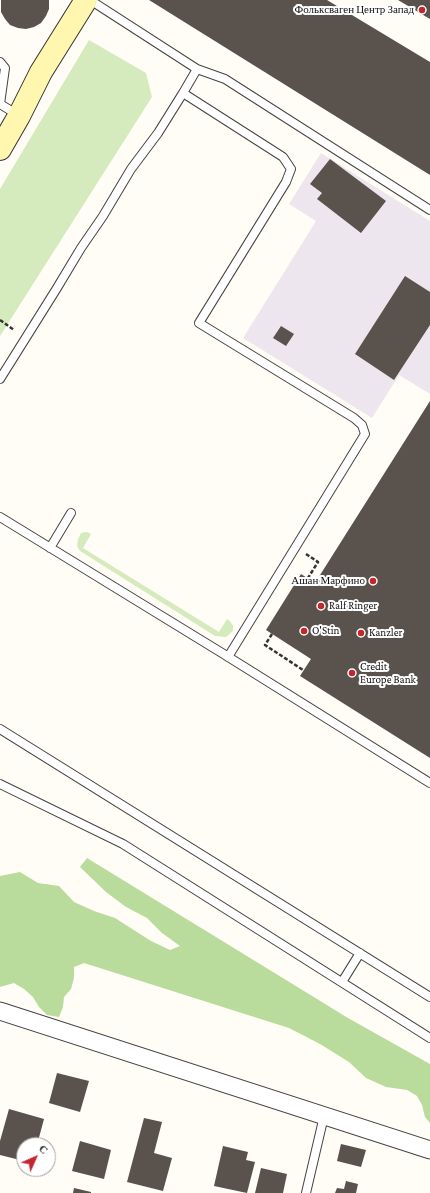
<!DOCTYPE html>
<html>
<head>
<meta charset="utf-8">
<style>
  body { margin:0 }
  #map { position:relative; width:430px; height:1193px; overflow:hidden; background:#fffdf5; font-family:"Crimson Pro",serif }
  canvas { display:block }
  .north { position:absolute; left:16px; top:1137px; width:40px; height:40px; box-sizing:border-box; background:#fff; border:1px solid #a0a0a0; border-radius:50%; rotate:45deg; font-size:11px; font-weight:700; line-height:16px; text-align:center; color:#111 }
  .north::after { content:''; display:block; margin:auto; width:14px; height:18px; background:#c4262e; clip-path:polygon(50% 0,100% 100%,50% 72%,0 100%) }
</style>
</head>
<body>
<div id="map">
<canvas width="430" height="1193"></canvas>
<div class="north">С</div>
</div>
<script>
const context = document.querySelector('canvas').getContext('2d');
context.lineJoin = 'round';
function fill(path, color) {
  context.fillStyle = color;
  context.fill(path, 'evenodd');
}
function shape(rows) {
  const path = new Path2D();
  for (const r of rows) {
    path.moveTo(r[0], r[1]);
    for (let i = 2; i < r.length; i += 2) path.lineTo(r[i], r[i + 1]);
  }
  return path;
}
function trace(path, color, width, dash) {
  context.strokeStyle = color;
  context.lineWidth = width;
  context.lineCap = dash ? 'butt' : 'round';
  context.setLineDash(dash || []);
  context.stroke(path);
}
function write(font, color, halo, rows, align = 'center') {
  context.font = font + ' "Crimson Pro",serif';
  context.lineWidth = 4;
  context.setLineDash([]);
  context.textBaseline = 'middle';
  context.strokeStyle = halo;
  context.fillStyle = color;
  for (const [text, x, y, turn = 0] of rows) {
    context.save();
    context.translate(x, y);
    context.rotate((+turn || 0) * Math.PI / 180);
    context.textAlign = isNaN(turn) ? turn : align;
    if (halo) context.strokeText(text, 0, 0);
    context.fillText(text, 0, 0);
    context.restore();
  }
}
const industrial = shape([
  [321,153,430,221,430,394,399,375,372,418,243,338,316,221,289,204]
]);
const green = shape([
  [89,40,146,73,152,97,0,336,0,189],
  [87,532,91,534,83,548,219,632,227,619,230,621,233,626,233,631,226,637,215,636,80,551,77,546,78,539,81,533]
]);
const forest = shape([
  [87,858,348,1018,430,1064,430,1123,425,1117,422,1105,417,1096,407,1090,386,1087,366,1078,349,1062,320,1044,289,1028,84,963,74,967,74,978,71,989,64,997,63,1007,59,1017,47,1015,39,1007,33,997,24,989,14,983,0,987,0,876,20,872,38,883,59,886,74,902,94,911,115,918,151,941,170,950,180,946,162,933,147,918,126,907,106,892,80,867]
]);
const building = shape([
  [1,0,49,0,49,9,46,16,41,23,34,27,26,29,18,28,10,25,5,19,1,12],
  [149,0,327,0,430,62,430,175],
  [398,0,430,0,430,19],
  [330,159,386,201,361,233,317,199,322,193,310,184],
  [405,276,430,292,430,325,394,380,355,354],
  [281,326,294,334,286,346,273,338],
  [430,401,430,758,300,676,311,659,266,630,301,574,315,583],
  [57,1073,89,1081,80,1112,49,1103],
  [9,1109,44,1119,37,1145,24,1145,24,1161,0,1155,0,1141],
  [144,1118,162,1122,154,1153,172,1158,163,1191,127,1182],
  [80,1141,111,1150,104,1179,72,1171],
  [341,1144,366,1150,361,1167,337,1161],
  [223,1146,248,1152,246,1160,255,1162,247,1193,214,1186],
  [261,1168,287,1174,283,1193,255,1193],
  [346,1181,358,1184,356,1193,335,1193,337,1188,344,1189],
  [74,1188,91,1192,91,1193,73,1193]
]);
const path = shape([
  [0,320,14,330],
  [306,554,318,562,308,578],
  [272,634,265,645,303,670]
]);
const lane = shape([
  [90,0,197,69,225,79,430,210],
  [0,62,5,68,0,104,18,115],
  [183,93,197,69],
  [0,379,57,288,81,248,103,216,131,169,158,133,183,93,283,157,291,169,286,182,199,323,354,418,362,425,365,434,228,657],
  [0,517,222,653,430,783],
  [50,548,71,513],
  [0,729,430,997],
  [0,784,123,844,430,1038],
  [342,982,360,953],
  [306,1193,324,1116]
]);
const street = shape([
  [0,1011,430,1150]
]);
const secondary = shape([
  [0,149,19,116,41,72,86,0]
]);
const markers = [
  [422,10,4,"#c4262e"],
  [373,581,4,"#c4262e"],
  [321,606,4,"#c4262e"],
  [304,631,4,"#c4262e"],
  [361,633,4,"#c4262e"],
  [352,673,4,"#c4262e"]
];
const poiNames = [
  ["Фольксваген Центр Запад",414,10,"right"],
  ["Ашан Марфино",365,581,"right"],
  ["Ralf Ringer",329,606],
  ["O'Stin",312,631],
  ["Kanzler",369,633],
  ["Credit",360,667],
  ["Europe Bank",360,680]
];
fill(industrial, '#eee6ef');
fill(green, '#d5ebbd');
fill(forest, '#b9dc9c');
fill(building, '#5a524d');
trace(lane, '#444', 10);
trace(street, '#444', 19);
trace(secondary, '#333', 24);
trace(path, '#333', 2.5, [4, 2]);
trace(lane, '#fff', 8);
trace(street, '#fff', 17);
trace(secondary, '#fff6b0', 22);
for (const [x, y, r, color] of markers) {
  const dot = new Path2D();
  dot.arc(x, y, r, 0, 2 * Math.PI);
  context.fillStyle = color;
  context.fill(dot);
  trace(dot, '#fff', 1.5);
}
write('11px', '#111', '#fff', poiNames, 'left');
</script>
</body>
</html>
